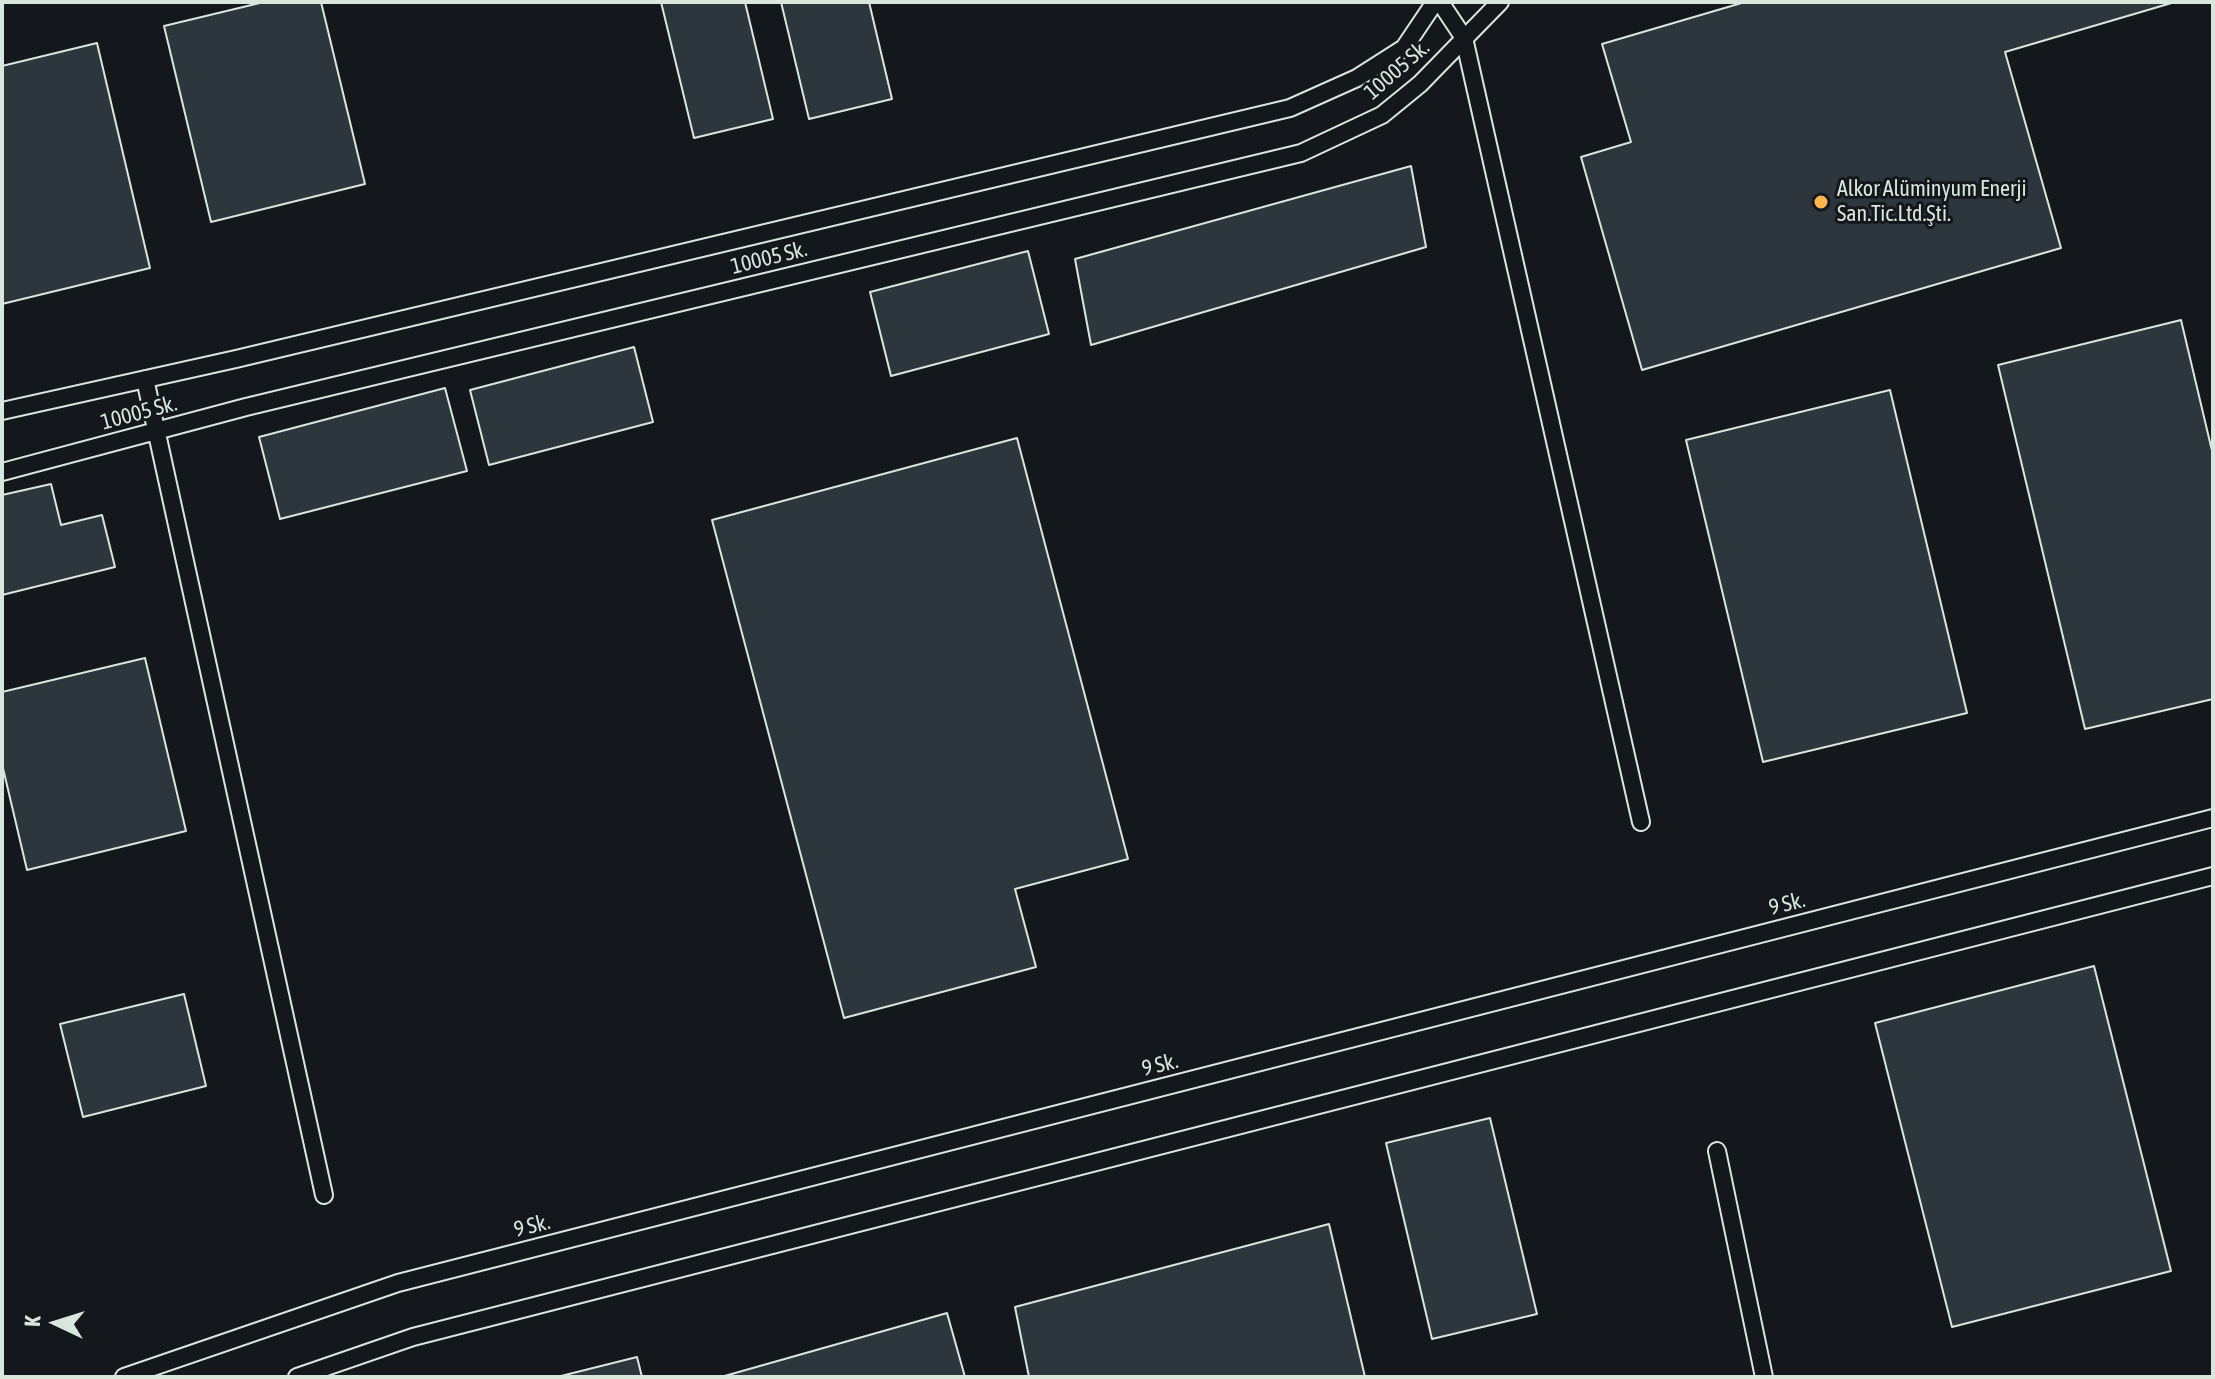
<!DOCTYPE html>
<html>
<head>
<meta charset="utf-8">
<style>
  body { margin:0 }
  #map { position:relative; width:2215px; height:1379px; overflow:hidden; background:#14181c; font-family:"Asap Condensed",sans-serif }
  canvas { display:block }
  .frame { position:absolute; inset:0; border:4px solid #d8e6dc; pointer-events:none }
  .north { position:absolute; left:16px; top:1283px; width:80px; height:80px; -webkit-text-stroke:6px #14181c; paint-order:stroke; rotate:274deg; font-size:22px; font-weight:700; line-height:32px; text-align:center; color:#d8e6dc }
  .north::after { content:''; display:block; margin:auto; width:28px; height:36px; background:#d8e6dc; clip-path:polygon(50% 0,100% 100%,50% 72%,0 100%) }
</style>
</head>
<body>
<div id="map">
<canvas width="2215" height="1379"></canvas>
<div class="frame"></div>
<div class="north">K</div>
</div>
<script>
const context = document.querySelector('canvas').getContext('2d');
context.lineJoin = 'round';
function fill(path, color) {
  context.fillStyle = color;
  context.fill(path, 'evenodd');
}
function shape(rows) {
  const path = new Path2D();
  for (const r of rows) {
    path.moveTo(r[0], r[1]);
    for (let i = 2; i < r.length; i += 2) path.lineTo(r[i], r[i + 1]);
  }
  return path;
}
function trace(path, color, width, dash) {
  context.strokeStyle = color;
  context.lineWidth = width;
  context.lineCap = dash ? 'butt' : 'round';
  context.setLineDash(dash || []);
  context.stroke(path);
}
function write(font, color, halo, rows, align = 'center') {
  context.font = font + ' "Asap Condensed",sans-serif';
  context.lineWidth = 6;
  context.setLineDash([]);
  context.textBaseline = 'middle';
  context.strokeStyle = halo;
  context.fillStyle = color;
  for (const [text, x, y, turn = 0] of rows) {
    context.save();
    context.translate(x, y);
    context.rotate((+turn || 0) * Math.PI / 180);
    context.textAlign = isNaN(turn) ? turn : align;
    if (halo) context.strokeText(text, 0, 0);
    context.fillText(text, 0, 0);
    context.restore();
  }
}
const building = shape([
  [264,2,321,2,365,184,211,222,164,26,264,2],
  [661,2,745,2,773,119,694,138,661,2],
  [781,2,869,2,892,99,809,119,781,2],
  [1745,2,2175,2,2005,52,2061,248,1642,370,1581,157,1631,142,1602,44,1745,2],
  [97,43,150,268,2,304,2,66,97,43],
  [1411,166,1426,247,1091,345,1075,259,1411,166],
  [1028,251,1049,334,891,376,870,292,1028,251],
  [2181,320,2213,455,2213,699,2085,729,1998,365,2181,320],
  [634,347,653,422,489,465,470,390,634,347],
  [445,388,467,471,280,519,259,437,445,388],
  [1890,390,1967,713,1763,762,1686,440,1890,390],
  [1017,438,1128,859,1015,889,1036,967,844,1018,712,520,1017,438],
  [51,484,61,525,102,515,115,567,2,595,2,495,51,484],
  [145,658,186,831,27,870,2,764,2,692,145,658],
  [2094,966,2171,1271,1952,1327,1875,1023,2094,966],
  [184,994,206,1086,83,1117,60,1024,184,994],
  [1490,1118,1537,1314,1432,1339,1386,1143,1490,1118],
  [1329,1224,1365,1377,1029,1377,1015,1307,1329,1224],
  [947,1313,965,1377,721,1377,947,1313],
  [637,1357,642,1377,557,1377,637,1357]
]);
const lane = shape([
  [1440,2,1464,38,1641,822],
  [145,379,324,1195],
  [2,411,236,359,1290,108,1357,78,1404,48,1435,2],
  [2,472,246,407,1301,153,1382,115,1420,84,1500,2],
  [1717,1151,1764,1377],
  [124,1377,398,1283,2213,818],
  [297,1377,413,1337,2213,876]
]);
const markers = [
  [1821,202,8,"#ffb74d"]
];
const streetNames = [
  ["10005 Sk.",1397,70,-41],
  ["10005 Sk.",769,258,-14],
  ["10005 Sk.",139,413,-15],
  ["9 Sk.",1787,904,-14],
  ["9 Sk.",1160,1065,-14],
  ["9 Sk.",532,1226,-14]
];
const poiNames = [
  ["Alkor Alüminyum Enerji",1837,189],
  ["San.Tic.Ltd.Şti.",1837,214]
];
fill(building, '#2c363c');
trace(building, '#d8e6dc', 2);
trace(lane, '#d8e6dc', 20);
trace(lane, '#14181c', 16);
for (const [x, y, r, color] of markers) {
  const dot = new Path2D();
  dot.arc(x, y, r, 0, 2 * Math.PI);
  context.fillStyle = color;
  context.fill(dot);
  trace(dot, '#14181c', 3);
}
write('22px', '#d8e6dc', '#14181c', streetNames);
write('22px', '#d8e6dc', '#14181c', poiNames, 'left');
</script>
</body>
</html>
